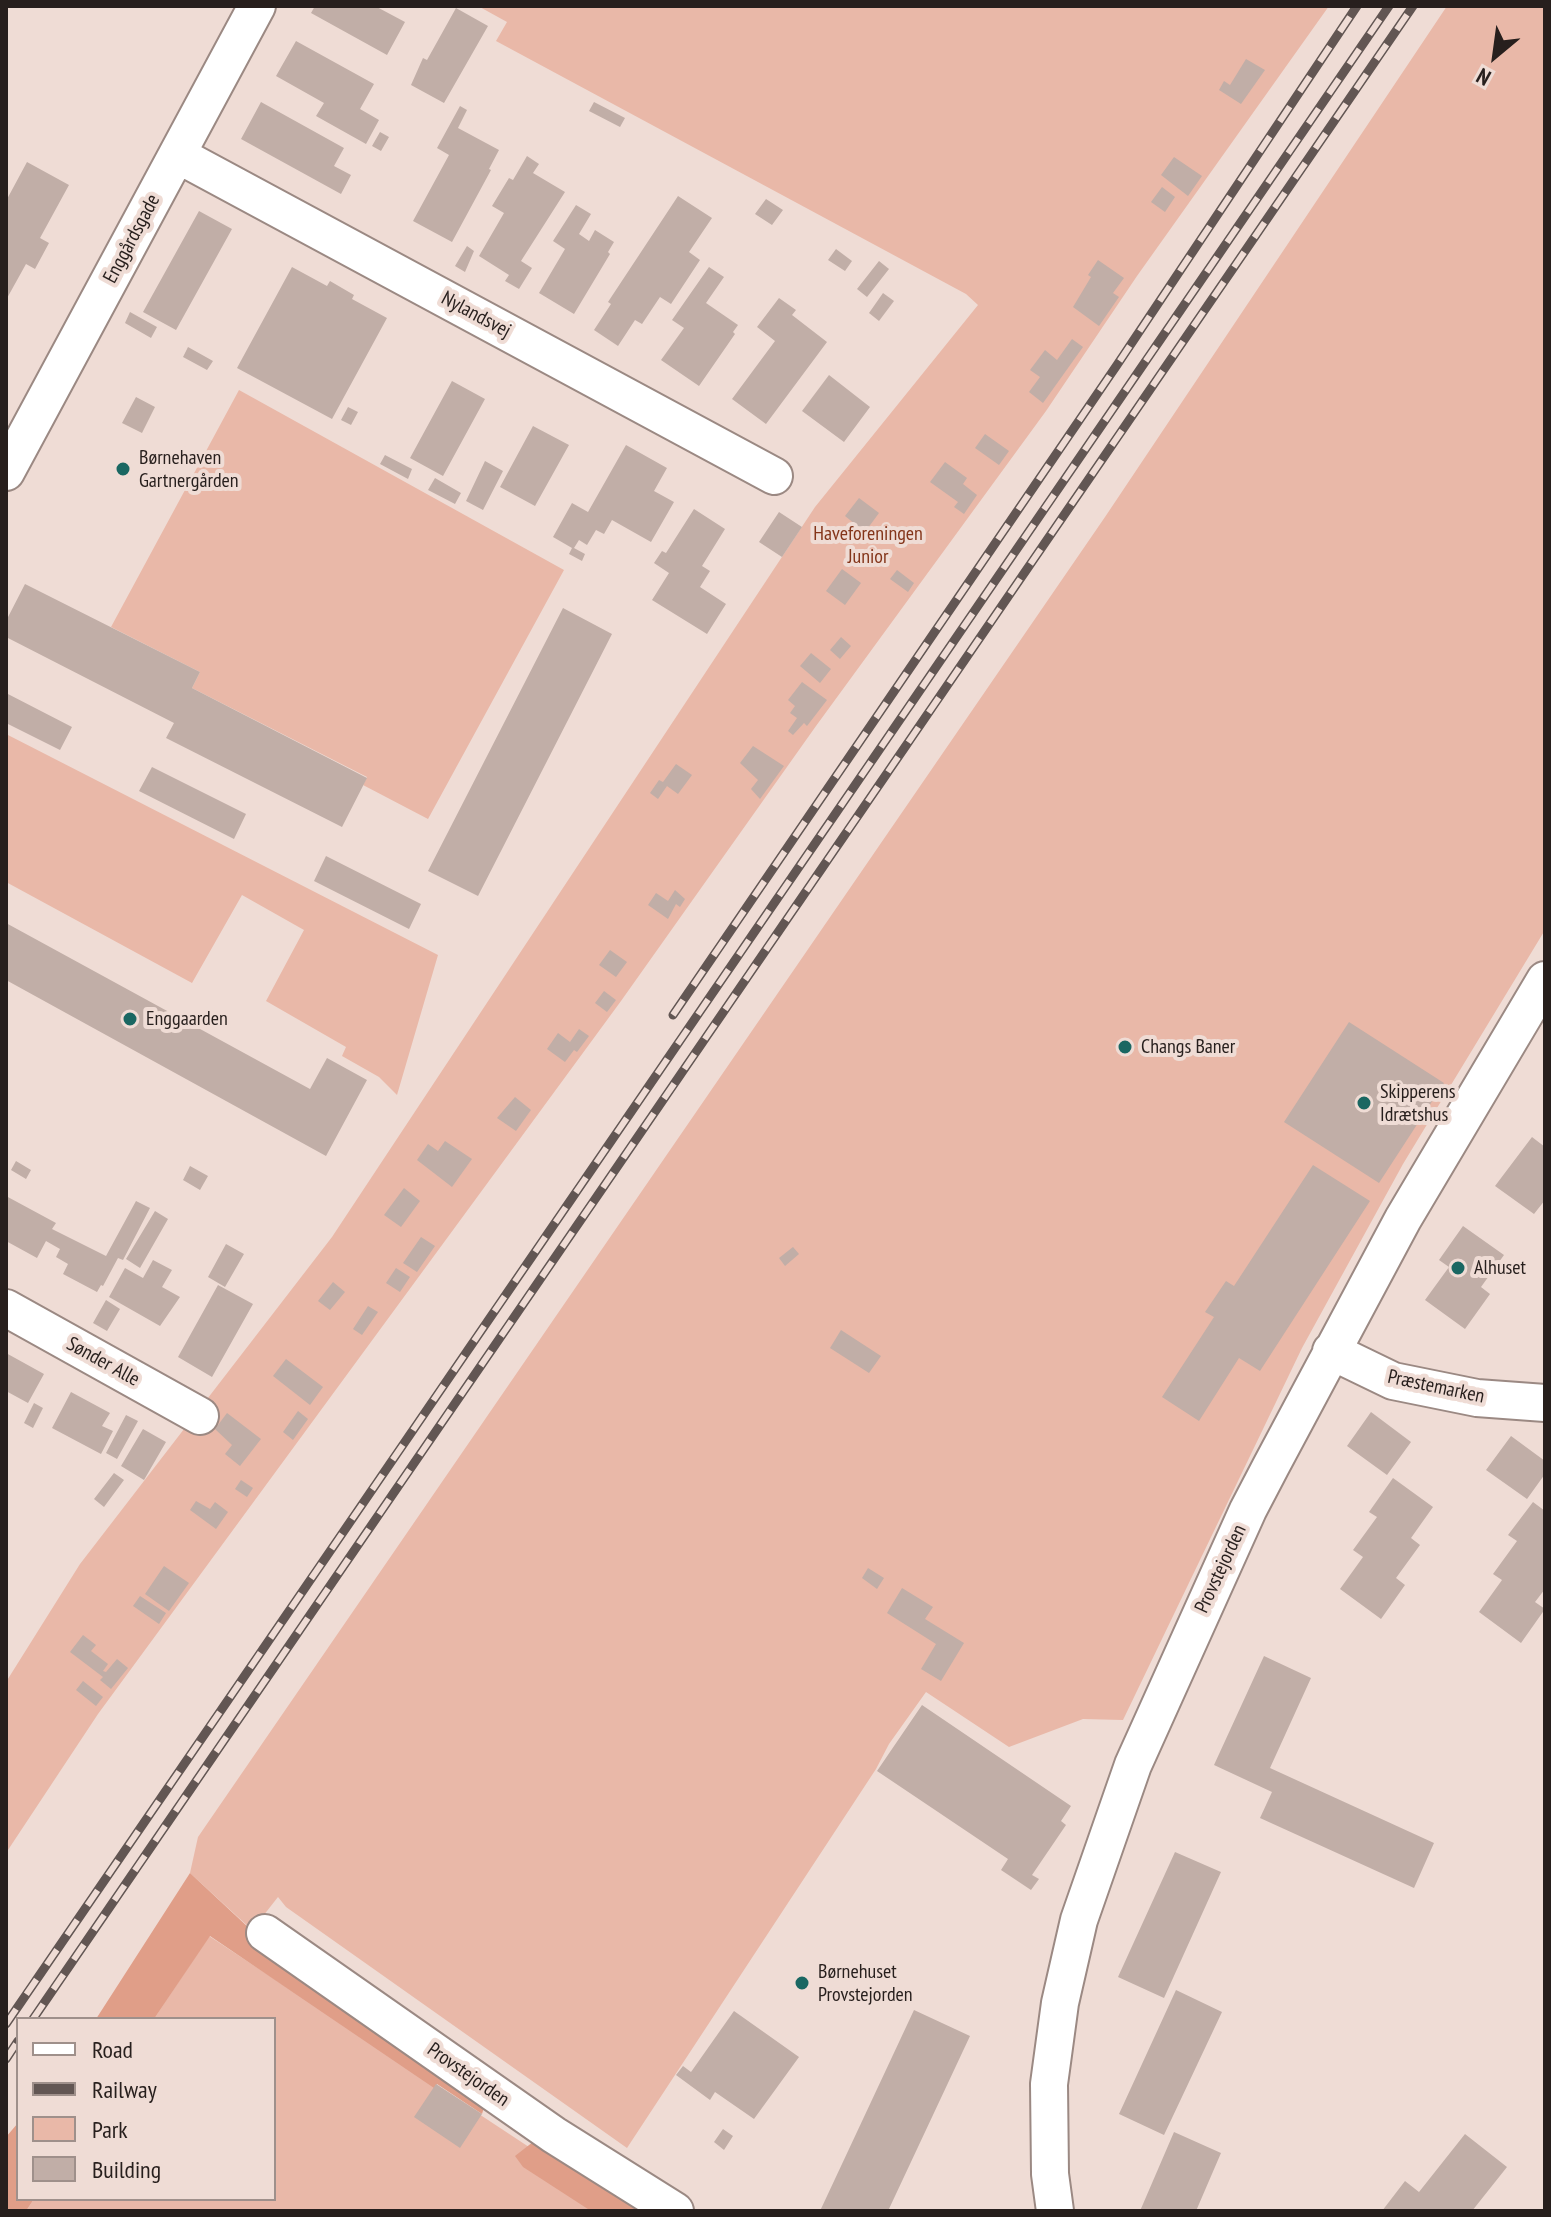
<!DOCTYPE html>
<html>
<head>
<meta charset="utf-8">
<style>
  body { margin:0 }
  #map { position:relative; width:1551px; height:2217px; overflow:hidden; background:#efdcd5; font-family:"PT Sans Narrow",sans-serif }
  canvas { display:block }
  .frame { position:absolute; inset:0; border:8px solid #271f1d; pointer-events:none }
  .legend { position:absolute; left:16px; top:2017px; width:260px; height:184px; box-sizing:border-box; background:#efdcd5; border:2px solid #9f908b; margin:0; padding:10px 14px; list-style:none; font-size:24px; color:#271f1d }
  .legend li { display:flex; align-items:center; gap:16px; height:40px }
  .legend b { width:40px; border:2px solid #9f908b }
  .north { position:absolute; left:1455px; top:16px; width:80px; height:80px; -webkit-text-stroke:6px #efdcd5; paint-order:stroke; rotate:209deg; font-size:22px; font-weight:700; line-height:32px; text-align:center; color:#271f1d }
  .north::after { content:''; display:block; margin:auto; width:28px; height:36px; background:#271f1d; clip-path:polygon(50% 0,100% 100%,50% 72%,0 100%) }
</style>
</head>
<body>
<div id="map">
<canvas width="1551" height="2217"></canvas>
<div class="frame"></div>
<ul class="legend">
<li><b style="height:10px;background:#fff"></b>Road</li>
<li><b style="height:10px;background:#625653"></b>Railway</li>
<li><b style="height:22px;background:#e9b8a8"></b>Park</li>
<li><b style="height:22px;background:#c1aea7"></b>Building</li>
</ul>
<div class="north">N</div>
</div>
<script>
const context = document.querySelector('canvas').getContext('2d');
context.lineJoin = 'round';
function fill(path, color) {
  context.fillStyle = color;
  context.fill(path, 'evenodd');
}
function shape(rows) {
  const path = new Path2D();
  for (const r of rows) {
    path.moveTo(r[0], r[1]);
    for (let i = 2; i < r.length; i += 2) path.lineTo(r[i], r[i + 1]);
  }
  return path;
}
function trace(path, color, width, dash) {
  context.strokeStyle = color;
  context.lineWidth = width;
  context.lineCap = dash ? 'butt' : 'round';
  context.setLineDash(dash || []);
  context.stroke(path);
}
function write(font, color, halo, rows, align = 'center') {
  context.font = font + ' "PT Sans Narrow",sans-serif';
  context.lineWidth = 8;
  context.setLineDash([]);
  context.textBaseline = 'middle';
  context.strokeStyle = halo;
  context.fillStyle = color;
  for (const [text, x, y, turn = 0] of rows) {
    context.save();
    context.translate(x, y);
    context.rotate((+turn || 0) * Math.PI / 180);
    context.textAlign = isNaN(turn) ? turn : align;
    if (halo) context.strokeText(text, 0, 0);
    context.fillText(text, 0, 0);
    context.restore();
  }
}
const green = shape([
  [478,6,1329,6,1137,276,1046,411,816,726,621,1001,98,1714,6,1853,6,1682,80,1564,332,1237,815,507,978,305,966,294,496,41,507,22],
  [1447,6,1545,6,1545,930,1403,1164,1302,1348,1123,1720,1083,1719,1009,1747,926,1692,889,1744,876,1769,627,2148,286,1907,278,1897,252,1930,190,1873,198,1837,1105,517],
  [239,390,564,570,428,819,363,785,367,777,192,688,200,672,111,627],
  [6,734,438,955,397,1095,379,1077,342,1056,346,1047,266,1001,304,930,242,895,192,983,6,882],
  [209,1936,626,2211,26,2211,34,2199,274,2199,274,2019,154,2019]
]);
const forest = shape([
  [190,1873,264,1942,486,2101,482,2114,437,2084,434,2088,210,1936,154,2019,96,2019],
  [18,2123,18,2199,34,2199,26,2211,6,2211,6,2137],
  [538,2138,646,2211,591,2211,523,2167,515,2156]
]);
const building = shape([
  [315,6,375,6,405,22,387,55,311,13],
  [456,8,488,26,444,103,411,85,423,58,427,60],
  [296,41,374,84,360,109,379,120,366,144,316,116,324,103,276,76],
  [1246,59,1265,70,1241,104,1219,90,1224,81,1230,85],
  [261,102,344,148,334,166,351,175,341,194,241,139],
  [594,102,625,118,620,127,589,111],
  [460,106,467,110,458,128,499,150,489,169,491,170,452,242,413,221,449,155,437,148],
  [380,132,389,137,381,151,372,146],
  [527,156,539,164,533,173,565,192,521,261,532,268,519,289,505,281,509,275,479,256,504,213,492,206,509,178,513,180],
  [1174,157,1202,176,1188,196,1161,175],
  [27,162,69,185,40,238,49,243,35,269,26,264,6,300,6,201],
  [1162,187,1175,197,1165,212,1151,202],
  [678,196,712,218,689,252,700,260,671,304,660,297,642,324,635,320,618,346,594,330,611,304,608,302],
  [766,199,783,210,772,225,755,214],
  [576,205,591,214,579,234,589,241,595,230,614,242,608,252,610,254,574,314,539,293,565,249,553,241],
  [199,211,232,229,176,330,143,312],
  [467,246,474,251,465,272,455,266],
  [836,249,852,261,845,271,828,260],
  [1098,260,1124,278,1113,293,1119,297,1099,326,1073,307,1091,277,1088,275],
  [879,261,889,269,867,297,857,289],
  [292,267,327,286,330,281,354,295,352,299,387,318,332,419,237,368],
  [709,267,724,277,706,303,738,325,733,332,735,334,699,386,661,360,684,328,672,320],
  [883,293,894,301,879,321,869,313],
  [779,298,796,310,792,315,827,342,766,424,732,399,775,341,757,327],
  [130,312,157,327,151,338,125,323],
  [1072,339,1083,347,1043,403,1029,392,1040,377,1030,370,1045,350,1057,360],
  [188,347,213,361,207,370,183,357],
  [829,375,870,407,844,442,802,411],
  [452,381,485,399,443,476,410,458],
  [136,397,155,407,142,433,122,423],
  [348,407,358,412,351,425,341,420],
  [533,426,569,445,535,506,500,487],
  [985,434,1009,451,999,465,975,448],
  [626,445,667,468,654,491,674,502,651,542,612,520,604,534,596,530,587,545,579,540,574,548,585,554,582,561,569,554,572,548,553,537,572,503,588,512],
  [385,455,412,469,408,479,380,464],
  [485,461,503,471,483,510,466,501],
  [945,462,967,478,963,484,977,495,964,514,954,507,958,502,930,482],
  [435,478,461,493,455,504,428,490],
  [859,498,879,513,865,532,845,516],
  [694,509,725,529,702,566,710,571,700,587,726,604,707,634,652,600,669,573,654,563,662,551,666,553],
  [779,512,802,527,782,557,759,542],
  [842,569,861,583,845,605,826,591],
  [897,570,914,583,908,592,890,579],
  [25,584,200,672,192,688,367,778,342,827,166,738,174,723,6,637,6,621],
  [563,608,612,634,478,896,428,871],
  [841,637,851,646,840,659,830,650],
  [811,653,831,669,820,683,800,666],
  [802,682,827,700,807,726,804,723,793,735,788,731,797,718,790,713,795,706,788,700],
  [6,693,72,727,60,750,6,723],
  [753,746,784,766,760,799,751,789,758,780,740,763],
  [676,764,692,775,678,794,667,786,658,799,650,793,659,780,663,782],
  [152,767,246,814,234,839,139,791],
  [326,856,421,904,409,929,314,881],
  [675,890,685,899,680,907,676,904,668,919,648,905,656,893,668,901],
  [6,923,310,1089,327,1058,367,1080,326,1156,6,980],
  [610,950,627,962,616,977,599,965],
  [604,991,616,1000,607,1012,595,1003],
  [1349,1022,1444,1083,1379,1183,1284,1122],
  [579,1029,589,1036,577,1052,574,1050,565,1062,547,1049,558,1033,570,1042],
  [515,1097,531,1110,516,1131,497,1118],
  [1532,1137,1545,1147,1545,1200,1534,1214,1495,1186],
  [445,1141,472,1159,452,1187,417,1160,428,1144,438,1151],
  [16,1161,31,1170,26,1179,11,1170],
  [1313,1165,1370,1201,1260,1371,1239,1358,1199,1421,1162,1397,1214,1317,1205,1312,1226,1281,1234,1286],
  [190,1166,208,1176,200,1190,183,1180],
  [404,1188,420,1201,401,1227,384,1215],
  [6,1196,56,1223,52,1229,106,1256,136,1201,150,1208,123,1260,118,1258,103,1286,101,1285,97,1292,63,1274,68,1264,56,1257,60,1249,46,1241,37,1258,6,1241],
  [155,1211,168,1219,140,1268,126,1259],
  [1463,1226,1504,1255,1481,1287,1490,1294,1465,1329,1425,1300,1449,1267,1439,1260],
  [421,1237,435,1246,417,1272,403,1263],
  [226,1244,244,1254,225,1287,208,1277],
  [793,1247,799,1254,785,1266,779,1258],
  [153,1260,172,1270,162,1287,180,1297,160,1326,109,1297,125,1268,143,1278],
  [396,1268,410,1277,400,1292,386,1283],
  [333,1282,345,1292,330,1310,318,1301],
  [218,1285,253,1304,212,1377,178,1357],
  [106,1300,120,1309,107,1331,93,1323],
  [368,1306,378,1312,362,1335,353,1329],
  [841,1330,881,1356,869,1373,830,1348],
  [6,1353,44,1374,28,1403,6,1391],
  [286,1359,323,1387,310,1405,273,1376],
  [71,1392,110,1413,102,1426,113,1431,101,1454,52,1428],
  [34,1403,43,1408,33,1428,24,1423],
  [298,1411,308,1419,293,1440,283,1432],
  [1371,1412,1411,1442,1387,1475,1347,1446],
  [227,1413,261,1439,240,1466,225,1454,232,1445,215,1429],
  [126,1415,138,1421,117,1459,106,1453],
  [143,1429,166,1442,144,1480,121,1466],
  [1511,1436,1545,1461,1545,1474,1527,1499,1486,1470],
  [114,1473,124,1480,104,1507,94,1499],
  [1393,1478,1433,1507,1411,1538,1420,1545,1396,1578,1405,1585,1381,1619,1340,1589,1363,1557,1353,1550,1377,1517,1369,1512],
  [241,1480,253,1488,247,1497,235,1489],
  [196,1501,210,1509,215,1502,228,1512,216,1529,190,1510],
  [1533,1502,1545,1511,1545,1589,1535,1602,1545,1609,1521,1643,1479,1612,1502,1580,1493,1574,1517,1541,1508,1535],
  [164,1566,189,1583,169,1611,145,1594],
  [868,1568,884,1578,877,1589,862,1578],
  [902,1588,933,1607,925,1619,964,1643,941,1681,921,1669,936,1644,887,1613],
  [140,1596,166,1613,159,1624,133,1606],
  [83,1635,96,1645,91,1651,108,1664,103,1671,106,1672,117,1659,128,1668,111,1689,100,1680,103,1677,70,1652],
  [1264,1656,1311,1678,1270,1768,1434,1843,1414,1888,1260,1818,1272,1792,1214,1765],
  [83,1681,103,1697,96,1706,76,1690],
  [922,1705,1071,1806,1061,1821,1066,1825,1032,1875,1039,1879,1031,1890,1001,1870,1008,1859,877,1771],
  [1175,1852,1221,1872,1164,1998,1118,1977],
  [1176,1990,1222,2012,1164,2135,1119,2114],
  [914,2010,970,2036,888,2211,820,2211],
  [734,2011,799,2057,754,2119,715,2092,710,2100,676,2075,683,2066,691,2072],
  [436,2084,482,2114,460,2148,414,2117],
  [723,2129,733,2136,724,2150,714,2142],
  [1174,2132,1221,2153,1196,2211,1140,2211],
  [1465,2134,1507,2167,1472,2211,1382,2211,1405,2181,1419,2192]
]);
const street = shape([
  [178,155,774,476],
  [6,472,257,6],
  [6,1308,200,1416],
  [1331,1351,1393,1381,1477,1398,1545,1403],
  [265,1933,554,2135,675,2211],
  [1055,2211,1050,2174,1049,2084,1060,2003,1079,1920,1133,1765,1248,1510,1271,1466,1403,1219,1545,980]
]);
const rail = shape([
  [673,1015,1117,365,1357,6],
  [33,2019,1413,6],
  [6,2024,1389,6],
  [6,2059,18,2041]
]);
const markers = [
  [123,469,8,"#1a6762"],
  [130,1019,8,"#1a6762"],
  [1125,1047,8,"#1a6762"],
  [1364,1103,8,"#1a6762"],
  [1458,1268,8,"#1a6762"],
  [802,1983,8,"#1a6762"]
];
const streetNames = [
  ["Enggårdsgade",132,239,-62],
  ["Nylandsvej",476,315,28],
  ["Sønder Alle",103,1362,29],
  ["Præstemarken",1436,1387,12],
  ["Provstejorden",1221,1569,-65],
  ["Provstejorden",468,2075,35]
];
const poiNames = [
  ["Børnehaven",139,458],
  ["Gartnergården",139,481],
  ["Enggaarden",146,1019],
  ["Changs Baner",1141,1047],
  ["Skipperens",1380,1092],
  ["Idrætshus",1380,1115],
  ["Alhuset",1474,1268],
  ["Børnehuset",818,1972],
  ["Provstejorden",818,1995]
];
const parkNames = [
  ["Haveforeningen",868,534],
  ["Junior",868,557]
];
fill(green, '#e9b8a8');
fill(forest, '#e09e88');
fill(building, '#c1aea7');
trace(street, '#9b8983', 40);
trace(street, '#fff', 36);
trace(rail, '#625653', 9);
trace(rail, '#efdcd5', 6, [18]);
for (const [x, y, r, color] of markers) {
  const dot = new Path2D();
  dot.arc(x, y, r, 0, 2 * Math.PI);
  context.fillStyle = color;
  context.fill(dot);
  trace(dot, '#efdcd5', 3);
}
write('20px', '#271f1d', '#efdcd5', streetNames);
write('20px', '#271f1d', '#efdcd5', poiNames, 'left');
write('20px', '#84351a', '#efdcd5', parkNames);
</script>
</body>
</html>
